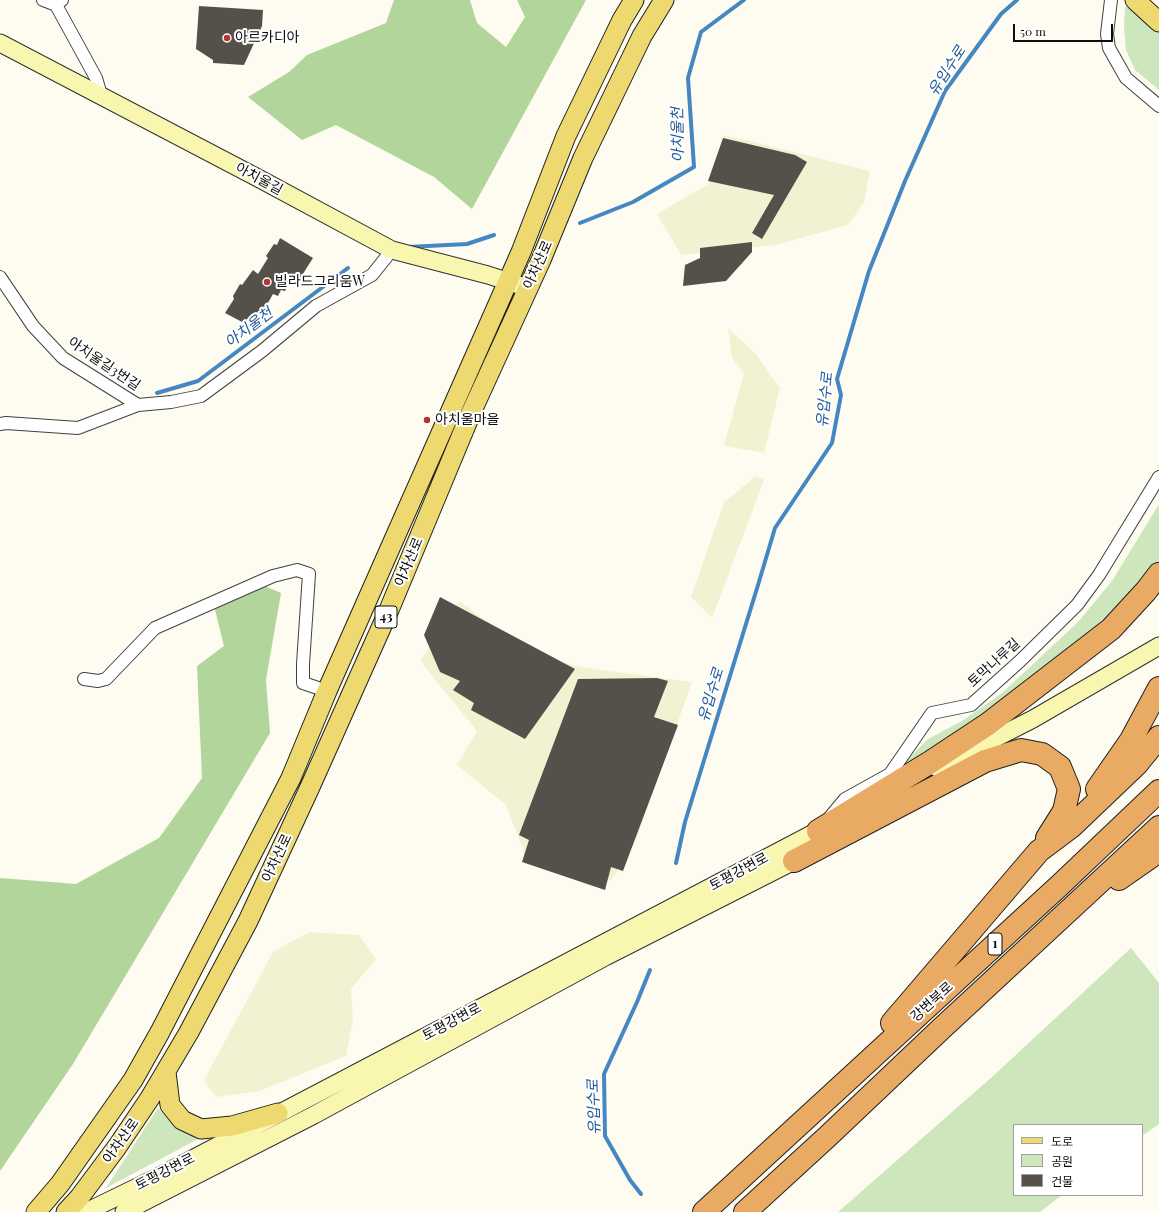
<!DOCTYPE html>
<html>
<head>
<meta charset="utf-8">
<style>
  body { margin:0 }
  #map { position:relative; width:1159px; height:1212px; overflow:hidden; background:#fefcf0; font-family:"Playfair Display","Noto Sans KR",serif }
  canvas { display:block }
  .legend { position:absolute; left:1013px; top:1124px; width:130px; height:72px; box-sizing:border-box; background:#fff; border:1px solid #9f9f9f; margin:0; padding:5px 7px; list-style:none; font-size:12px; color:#0e0e0e }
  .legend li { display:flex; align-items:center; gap:8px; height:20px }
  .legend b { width:20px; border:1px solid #9f9f9f }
  .scale { position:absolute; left:1013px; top:24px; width:100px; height:18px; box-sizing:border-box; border:2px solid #0e0e0e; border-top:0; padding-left:5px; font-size:12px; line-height:14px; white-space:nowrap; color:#0e0e0e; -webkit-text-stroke:3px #fff; paint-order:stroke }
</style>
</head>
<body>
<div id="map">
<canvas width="1159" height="1212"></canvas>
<ul class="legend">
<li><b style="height:5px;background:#eed970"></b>도로</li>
<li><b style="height:11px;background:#cee6bc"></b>공원</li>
<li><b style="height:11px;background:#56504b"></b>건물</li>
</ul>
<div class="scale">50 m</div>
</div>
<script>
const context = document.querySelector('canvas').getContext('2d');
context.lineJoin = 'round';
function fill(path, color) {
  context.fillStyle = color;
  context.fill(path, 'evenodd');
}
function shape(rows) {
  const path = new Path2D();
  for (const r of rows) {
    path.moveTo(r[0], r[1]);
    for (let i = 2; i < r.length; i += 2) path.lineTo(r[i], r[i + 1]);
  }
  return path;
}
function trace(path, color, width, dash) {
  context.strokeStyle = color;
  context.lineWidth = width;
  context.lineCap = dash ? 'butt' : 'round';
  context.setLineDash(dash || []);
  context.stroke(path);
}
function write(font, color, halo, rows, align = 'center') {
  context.font = font + ' "Playfair Display","Noto Sans KR",serif';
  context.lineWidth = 4;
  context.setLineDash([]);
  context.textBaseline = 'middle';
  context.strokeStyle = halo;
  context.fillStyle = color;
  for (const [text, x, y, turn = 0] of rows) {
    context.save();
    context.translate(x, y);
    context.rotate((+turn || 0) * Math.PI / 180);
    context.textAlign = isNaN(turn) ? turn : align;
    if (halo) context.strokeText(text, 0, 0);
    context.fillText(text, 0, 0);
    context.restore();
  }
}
const farmland = shape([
  [725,135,870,171,864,202,848,225,775,245,681,255,657,214,710,183],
  [728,328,755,353,780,388,764,453,724,446,744,373,732,358],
  [756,476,764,480,712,618,691,597,724,502],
  [460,601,529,654,586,668,692,682,636,840,611,881,527,860,506,805,457,765,477,731,420,661],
  [309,932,359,935,376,959,351,989,353,1020,346,1056,260,1091,216,1097,204,1080,273,952]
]);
const green = shape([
  [1125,6,1159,31,1159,90,1135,70,1126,50,1124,27],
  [1159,504,1159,568,1102,631,893,777,907,760,928,739,962,721,1002,693,1078,622,1112,581],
  [1131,948,1159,983,1159,1124,1142,1136,1142,1125,1014,1125,1014,1195,1062,1195,1040,1212,838,1212,992,1077],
  [158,1108,170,1121,192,1134,202,1137,106,1188]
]);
const forest = shape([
  [394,0,470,0,477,23,506,47,525,17,517,0,586,0,472,209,434,177,336,125,302,140,248,97,289,72,307,55,386,23],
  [258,583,281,593,266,680,270,733,73,1064,0,1171,0,878,76,884,159,838,202,778,197,666,224,646,212,598]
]);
const stream = shape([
  [580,223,633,202,694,167,688,78,701,32,744,0],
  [408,247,467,244,494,235],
  [157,393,198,381,348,268],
  [676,863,685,822,758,585,775,528,832,443,841,395,837,379,869,271,905,181,945,91,1001,14,1017,0],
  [641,1194,630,1180,605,1136,604,1074,637,1002,650,970]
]);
const building = shape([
  [199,6,263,10,262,26,244,65,213,63,213,60,196,49],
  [723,138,795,155,807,162,762,239,752,233,774,195,708,181],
  [280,238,313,258,299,280,293,277,285,291,281,290,278,296,273,294,265,308,262,308,259,313,255,312,250,320,248,318,244,323,225,313,234,299,233,296,240,284,242,285,253,270,258,274,268,258,266,256,274,244,277,245],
  [752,242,752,252,726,281,683,286,685,265,700,258,700,248],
  [440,597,575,669,525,739,471,710,474,703,453,690,460,681,440,672,424,635],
  [657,678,668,681,654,717,678,725,623,871,611,867,605,890,522,862,529,840,519,835,578,679]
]);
const street = shape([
  [43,0,56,5],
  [62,0,56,5,96,78,101,95],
  [1111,0,1107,34,1109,48,1126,78,1159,106],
  [0,277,33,326,63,358,138,405,171,402,201,396,262,351,316,306,372,275,392,250],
  [0,424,6,423,78,428,138,405],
  [84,679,98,681,106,679,155,628,273,576,297,570,309,574,303,664,303,683,327,691],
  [830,817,845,799,890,774,932,713,971,705,1020,661,1077,605,1099,575,1159,477]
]);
const secondary = shape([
  [0,43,258,178,392,250,488,275,528,288],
  [937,768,1033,719,1159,646],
  [86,1212,158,1177,829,825],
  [124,1212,314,1115,605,957,794,861,801,852]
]);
const primary = shape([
  [1135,0,1159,22],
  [166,1072,170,1105,182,1120,201,1129,232,1126,278,1113],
  [36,1212,60,1184,133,1080,160,1032,291,778,327,691,521,252,566,136,622,20,634,0],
  [66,1212,79,1198,117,1147,150,1098,189,1032,248,921,310,787,389,610,471,413,541,260,583,158,642,36,664,0]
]);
const highway = shape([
  [1097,789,1131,740,1159,688],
  [818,831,929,763,988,724,1111,629,1146,591,1159,574],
  [794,861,985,761,1021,750,1042,754,1060,767,1069,789,1064,811,1047,838],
  [1119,879,1159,851],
  [892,1023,1039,851,1071,827,1137,764,1159,737],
  [704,1212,1060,885,1159,791],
  [745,1212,827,1137,942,1028,1159,827]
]);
const markers = [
  [227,38,4,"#b33430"],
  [267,282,4,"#b33430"],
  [427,420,4,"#b33430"]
];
const shields = [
  [386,617,22],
  [995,944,14]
];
const shieldNames = [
  ["43",386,617],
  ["1",995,944]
];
const poiNames = [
  ["아르카디아",235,38],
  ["빌라드그리움W",275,282],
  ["아치울마을",435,420]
];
const streetNames = [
  ["아치울길",259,179,28],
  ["아차산로",538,265,-66],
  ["아치울길3번길",104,364,34],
  ["아차산로",409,562,-67],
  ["토막나루길",994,663,-42],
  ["아차산로",277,858,-65],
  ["토평강변로",739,872,-28],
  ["강변북로",932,1002,-42],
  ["토평강변로",452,1022,-28],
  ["아차산로",121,1141,-55],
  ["토평강변로",165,1172,-27]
];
const waterNames = [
  ["유입수로",947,71,-57],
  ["아치울천",678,135,-91],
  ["아치울천",249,328,-37],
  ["유입수로",825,400,-84],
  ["유입수로",711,695,-73],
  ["유입수로",594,1107,-92]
];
fill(farmland, '#f2f2d2');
fill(green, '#cee6bc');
fill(forest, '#b2d59c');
trace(stream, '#4587c3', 4);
fill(building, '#56504b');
trace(street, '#414141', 14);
trace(secondary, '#303030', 19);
trace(primary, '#1f1f1f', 21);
trace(highway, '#1f1f1f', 24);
trace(street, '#fff', 12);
trace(secondary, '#f9f6b0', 17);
trace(primary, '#eed970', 19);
trace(highway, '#e9ab63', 22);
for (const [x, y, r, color] of markers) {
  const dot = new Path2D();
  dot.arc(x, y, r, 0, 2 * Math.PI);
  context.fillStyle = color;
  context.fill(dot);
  trace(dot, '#fff', 1.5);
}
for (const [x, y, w] of shields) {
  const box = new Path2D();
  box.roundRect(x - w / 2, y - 11, w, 22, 3);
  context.fillStyle = '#fff';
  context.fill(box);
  trace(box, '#0e0e0e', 1);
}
write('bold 13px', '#0e0e0e', null, shieldNames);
write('14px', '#0e0e0e', '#fff', poiNames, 'left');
write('14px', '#0e0e0e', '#fff', streetNames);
write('italic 15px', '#215a96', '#fff', waterNames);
</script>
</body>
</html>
